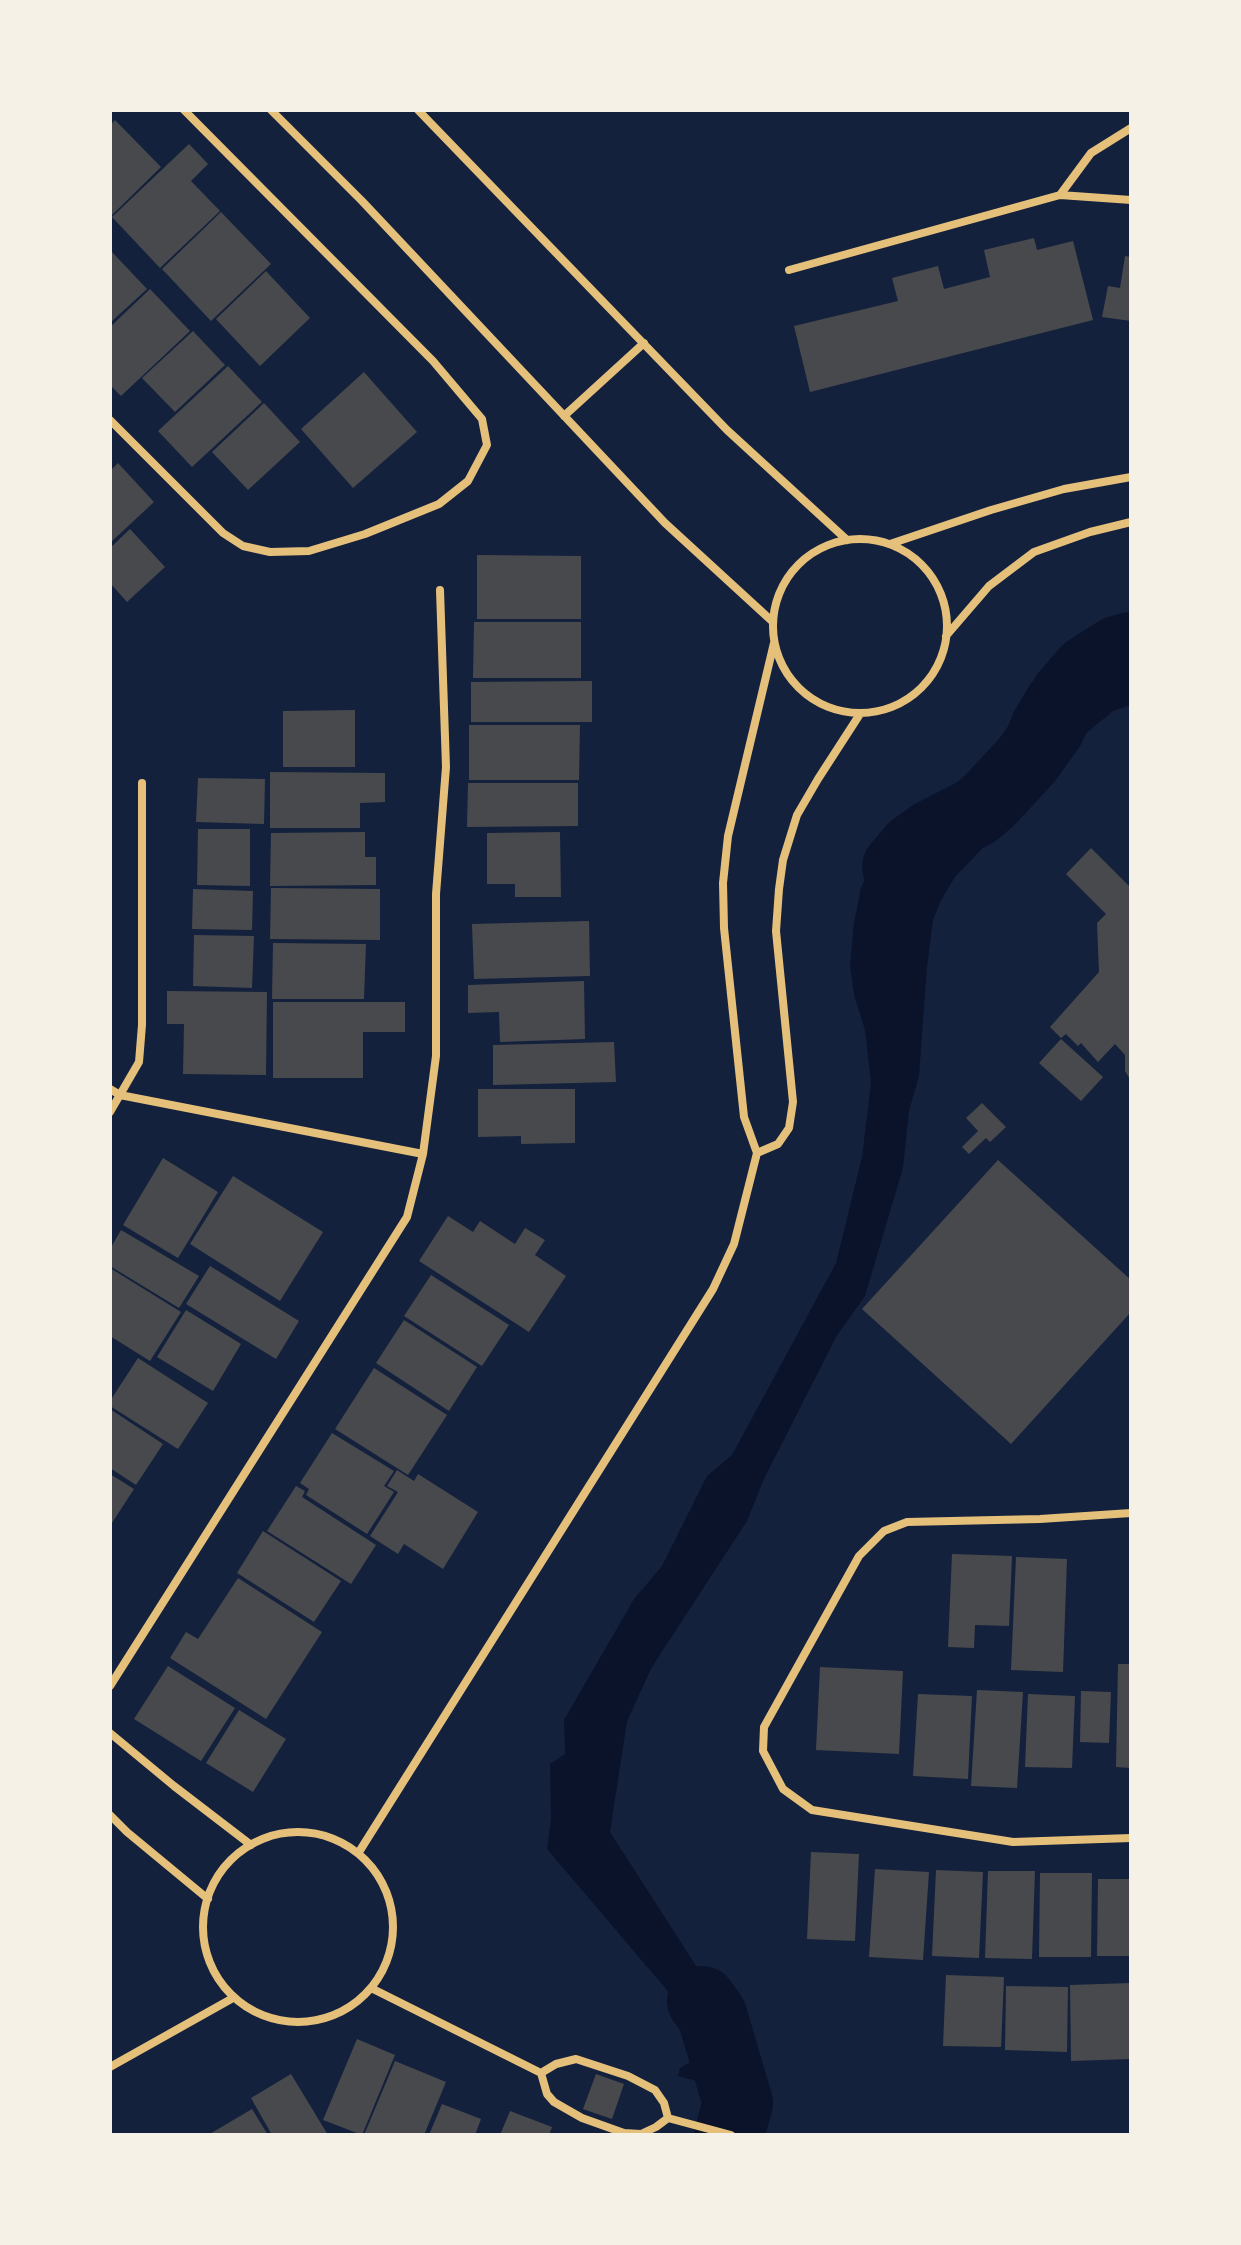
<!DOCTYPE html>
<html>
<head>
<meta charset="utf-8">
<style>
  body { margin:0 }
  #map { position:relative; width:1241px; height:2245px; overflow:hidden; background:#14213d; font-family:"IBM Plex Serif",serif }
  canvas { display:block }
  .frame { position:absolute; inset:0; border:112px solid #f6f1e7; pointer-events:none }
</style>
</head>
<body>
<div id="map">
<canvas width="1241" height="2245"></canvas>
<div class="frame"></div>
</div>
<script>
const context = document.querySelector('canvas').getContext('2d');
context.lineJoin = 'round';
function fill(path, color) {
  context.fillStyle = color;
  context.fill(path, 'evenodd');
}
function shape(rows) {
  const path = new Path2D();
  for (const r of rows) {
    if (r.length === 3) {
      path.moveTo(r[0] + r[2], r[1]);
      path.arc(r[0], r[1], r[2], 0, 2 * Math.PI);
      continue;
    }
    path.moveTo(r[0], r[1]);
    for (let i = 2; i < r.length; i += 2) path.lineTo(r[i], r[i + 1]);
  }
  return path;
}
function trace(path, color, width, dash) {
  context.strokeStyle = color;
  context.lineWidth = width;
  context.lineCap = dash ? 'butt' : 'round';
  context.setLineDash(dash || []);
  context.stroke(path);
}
const water = shape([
  [1131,620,1131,705,1113,711,1084,735,1046,777,1004,738,1013,713,1031,683,1061,655,1084,639,1112,623],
  [954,792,998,832,955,877,941,900,933,920,927,967,919,1076,909,1111,903,1168,865,1296,836,1337,764,1479,747,1521,652,1667,627,1721,610,1832,702,1975,738,2025,756,2065,754,2096,678,2076,680,2068,705,2054,700,2029,547,1849,551,1819,550,1764,565,1754,564,1720,634,1599,662,1566,707,1476,732,1455,836,1263,862,1157,871,1083,865,1030,854,995,850,966,854,922,861,888,874,858,895,833,938,799]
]);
const river = shape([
  [897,867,913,848,931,835,976,812,990,800,1027,760,1050,728,1066,694,1087,670,1117,651,1131,647],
  [702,2001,712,2015,738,2103,729,2135]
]);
const building = shape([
  [115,120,161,167,110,217,110,125],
  [189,144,208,164,191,181,220,211,160,268,112,217],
  [221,212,271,264,211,321,162,269],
  [1034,238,1037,250,1073,241,1093,320,810,392,794,326,898,301,892,278,938,266,944,289,990,277,984,250],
  [112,252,147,289,110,323,110,253],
  [1125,256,1131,257,1131,321,1102,317,1108,286,1120,288],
  [266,271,310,318,260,366,216,319],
  [150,289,190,331,121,396,110,385,110,327],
  [193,331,225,365,175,412,142,378],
  [228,366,262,402,192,467,158,431],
  [364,372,417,432,353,488,301,429],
  [264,403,300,442,248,490,212,452],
  [118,463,154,502,110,543,110,471],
  [130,529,165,567,127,602,110,583,110,548],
  [477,555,581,556,581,619,477,619],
  [474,622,581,622,581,678,473,678],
  [592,681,592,722,471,722,471,682],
  [355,710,355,767,283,767,283,711],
  [469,725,580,725,579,780,469,780],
  [270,772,385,773,385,802,360,803,360,828,270,828],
  [198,778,265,779,264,824,196,822],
  [468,783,578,783,578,826,467,827],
  [198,829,250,829,250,886,197,885],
  [365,832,365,857,376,857,376,885,270,886,271,833],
  [560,832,561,897,515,897,515,884,487,884,487,833],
  [1091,848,1131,888,1131,1081,1125,1071,1125,1055,1115,1044,1098,1062,1081,1043,1078,1046,1066,1034,1061,1038,1050,1027,1099,972,1097,923,1106,914,1066,874],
  [271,888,380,889,380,940,270,939],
  [193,889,253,891,252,930,192,929],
  [589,921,590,976,474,979,472,924],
  [194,935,254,936,252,988,193,986],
  [273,943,366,944,364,999,272,999],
  [584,981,585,1039,500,1042,499,1012,468,1013,468,985],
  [167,991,267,992,266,1075,183,1074,184,1024,167,1024],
  [273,1002,405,1002,405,1032,363,1032,363,1078,273,1078],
  [1061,1039,1103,1077,1081,1101,1039,1063],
  [614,1042,616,1082,493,1085,493,1045],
  [478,1089,575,1089,575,1143,521,1144,521,1136,478,1137],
  [982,1103,1006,1127,990,1142,986,1138,969,1154,962,1147,978,1131,966,1118],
  [163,1158,218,1192,178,1258,123,1225],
  [998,1160,1131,1280,1131,1312,1011,1444,862,1309],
  [233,1176,323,1232,280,1301,190,1244],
  [448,1216,473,1232,480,1221,515,1244,525,1228,545,1240,535,1255,566,1276,529,1332,419,1261],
  [121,1230,199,1276,179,1308,110,1266,110,1249],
  [210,1266,299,1321,276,1359,186,1304],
  [110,1268,181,1312,150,1361,110,1336],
  [431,1275,509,1325,482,1366,404,1316],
  [186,1310,241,1344,213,1391,157,1357],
  [404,1320,477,1367,449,1411,376,1363],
  [138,1358,208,1403,178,1449,110,1406,110,1401],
  [374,1368,447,1415,408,1475,335,1429],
  [110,1409,163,1444,136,1485,110,1468],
  [332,1433,394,1471,384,1486,394,1492,367,1534,306,1495,309,1489,300,1483],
  [397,1470,414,1481,418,1474,478,1512,443,1569,404,1544,398,1554,370,1536,398,1492,387,1486],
  [110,1474,134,1489,110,1526],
  [296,1486,305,1491,302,1497,376,1545,351,1584,267,1531],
  [263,1531,341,1581,314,1622,237,1573],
  [952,1554,1012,1556,1009,1626,975,1625,974,1648,948,1647],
  [1016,1557,1067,1559,1063,1672,1011,1670],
  [238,1578,322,1632,266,1719,170,1658,186,1632,198,1639],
  [1118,1664,1131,1664,1131,1768,1116,1767],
  [168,1666,235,1708,201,1761,134,1719],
  [820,1667,903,1671,899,1754,816,1750],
  [977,1690,1023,1692,1017,1788,971,1786],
  [1081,1691,1111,1692,1109,1743,1080,1742],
  [918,1694,972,1696,968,1779,913,1776],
  [1028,1694,1075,1696,1072,1768,1025,1767],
  [239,1710,286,1739,253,1792,206,1763],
  [811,1852,859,1854,855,1941,807,1939],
  [875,1869,929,1872,923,1960,869,1957],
  [936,1870,983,1872,979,1958,932,1956],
  [988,1871,1035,1871,1032,1959,985,1958],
  [1040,1873,1092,1873,1091,1957,1039,1957],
  [1098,1879,1131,1879,1131,1956,1097,1956],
  [946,1975,1004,1977,1001,2047,943,2046],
  [1131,1983,1131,2059,1071,2061,1070,1985],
  [1006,1986,1068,1987,1067,2052,1005,2050],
  [357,2039,395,2055,362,2135,323,2120],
  [395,2061,446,2082,424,2135,364,2135],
  [291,2074,328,2135,272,2135,251,2098],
  [596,2074,624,2084,612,2119,583,2109],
  [442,2104,481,2119,475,2135,429,2135],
  [252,2109,268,2135,208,2135],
  [510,2111,552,2127,549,2135,500,2135]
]);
const minor = shape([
  [271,110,362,201,665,523,773,622],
  [418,110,727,430,847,540],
  [1060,195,1091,153,1131,128],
  [789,270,1060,195,1131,200],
  [564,416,644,343],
  [110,420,223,533,243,546,270,552,309,551,365,534,439,504,468,481,487,445,482,419,433,361,184,110],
  [860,626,87],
  [890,544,991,510,1064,489,1131,477],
  [946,636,989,586,1034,552,1090,532,1131,522],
  [110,1089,120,1095,423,1154],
  [110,1112,139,1062,142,1025,142,783],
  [757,1153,778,1144,789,1128,793,1102,776,931,779,889,783,860,797,815,818,779,860,714],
  [1131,1513,1040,1519,907,1522,884,1531,859,1556,764,1727,763,1751,783,1789,812,1810,1013,1842,1131,1838],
  [110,1686,407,1217,423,1154,436,1056,436,894,446,767,440,590],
  [110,1733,174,1786,251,1845],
  [110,1815,127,1832,208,1899],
  [298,1927,95],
  [359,1852,713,1289,734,1244,757,1153,744,1117,724,928,723,883,728,836,774,643],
  [371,1988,541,2073,547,2094,554,2102,582,2118,624,2133,641,2134,656,2127,668,2118],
  [110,2067,233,1998],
  [541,2073,556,2064,576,2059,628,2076,655,2090,664,2103,668,2118],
  [668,2118,731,2135]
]);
fill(water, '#0b132b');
trace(river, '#0b132b', 70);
fill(building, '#48494c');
trace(minor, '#e5c07b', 8);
</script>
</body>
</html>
